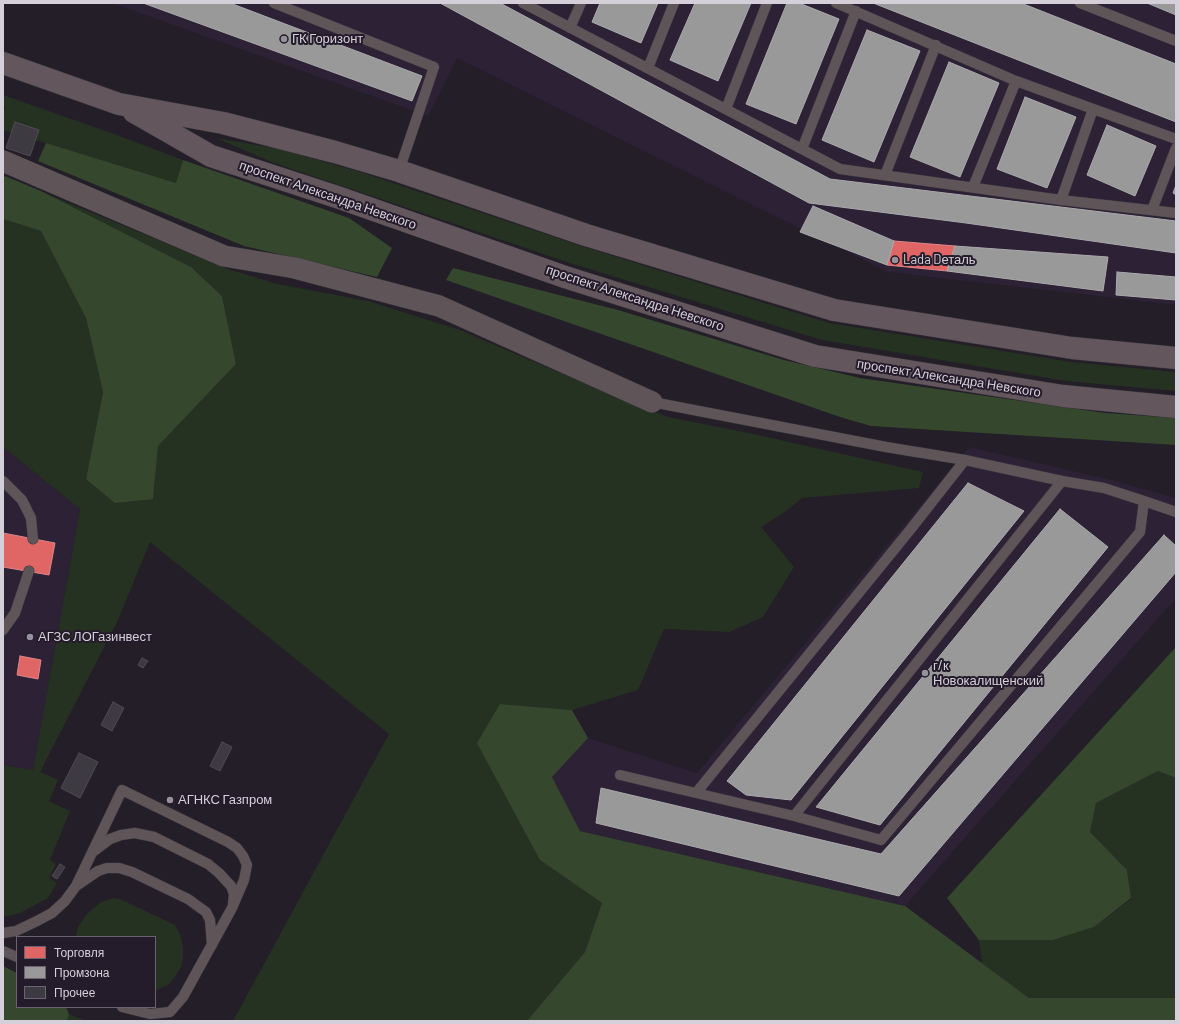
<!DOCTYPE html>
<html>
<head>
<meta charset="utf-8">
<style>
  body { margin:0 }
  #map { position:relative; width:1179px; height:1024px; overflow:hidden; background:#231e28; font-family:Barlow,sans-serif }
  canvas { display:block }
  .frame { position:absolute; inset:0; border:4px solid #d5cfda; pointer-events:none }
  .legend { position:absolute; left:16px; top:936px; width:140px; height:72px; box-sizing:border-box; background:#241b2b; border:1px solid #6b6371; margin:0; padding:5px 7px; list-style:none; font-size:12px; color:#d5cfda }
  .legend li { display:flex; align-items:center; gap:8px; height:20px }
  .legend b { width:20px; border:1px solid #6b6371 }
</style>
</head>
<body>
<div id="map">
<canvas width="1179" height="1024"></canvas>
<div class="frame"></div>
<ul class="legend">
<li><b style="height:11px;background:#e06666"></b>Торговля</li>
<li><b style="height:11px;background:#999"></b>Промзона</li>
<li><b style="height:11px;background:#3e3a42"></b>Прочее</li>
</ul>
</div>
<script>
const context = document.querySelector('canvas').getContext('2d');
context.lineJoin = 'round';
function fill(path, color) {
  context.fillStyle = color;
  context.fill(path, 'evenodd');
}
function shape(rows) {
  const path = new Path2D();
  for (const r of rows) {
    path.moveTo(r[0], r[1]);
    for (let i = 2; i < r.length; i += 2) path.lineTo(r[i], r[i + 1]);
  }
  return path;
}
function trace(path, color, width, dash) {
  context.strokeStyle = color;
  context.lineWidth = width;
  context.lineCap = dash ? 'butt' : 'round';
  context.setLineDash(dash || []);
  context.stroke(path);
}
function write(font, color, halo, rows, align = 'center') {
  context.font = font + ' Barlow,sans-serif';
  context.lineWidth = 4;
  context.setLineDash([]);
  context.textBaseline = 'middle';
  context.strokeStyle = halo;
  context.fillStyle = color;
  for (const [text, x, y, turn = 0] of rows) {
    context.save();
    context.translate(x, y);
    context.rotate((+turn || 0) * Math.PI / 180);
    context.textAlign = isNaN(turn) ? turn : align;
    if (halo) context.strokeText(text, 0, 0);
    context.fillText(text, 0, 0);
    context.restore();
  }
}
const built = shape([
  [112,3,1176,3,1176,305,888,272,457,58,428,116],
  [3,447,80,509,33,770,3,765],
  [969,447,1112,480,1176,498,1176,546,1163,536,881,854,601,788,597,823,899,896,1176,572,1176,598,905,906,580,831,552,777,588,738,697,773],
  [968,483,1024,511,791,799,746,795,727,781],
  [1060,509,1108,547,880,825]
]);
const green = shape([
  [3,95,117,135,183,160,176,183,3,130,3,114,5,107,3,106],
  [216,138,280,149,363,173,581,246,829,323,1071,362,1176,372,1176,391,1066,381,822,340,573,264,274,163],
  [47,194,228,269,277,284,368,301,460,330,609,394,668,417,749,433,923,472,919,488,802,498,785,512,761,527,794,567,763,617,729,632,664,629,638,690,572,710,500,704,540,860,602,903,585,952,527,1021,233,1021,389,734,150,542,118,620,40,772,58,780,49,801,70,811,50,860,56,864,49,878,57,883,48,898,20,913,3,917,3,765,33,770,80,509,3,447,3,219,41,231,86,318,103,392,86,479,153,499,158,446,236,364,222,296,191,267],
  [1158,771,1176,778,1176,998,1029,998,982,963,979,940,1053,940,1094,927,1131,899,1127,870,1090,832,1096,803],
  [114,898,120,899,175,925,180,934,183,947,183,957,181,967,175,977,169,984,155,991,155,937,76,937,78,927,87,914,101,902],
  [69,1014,87,1021,67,1021]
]);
const forest = shape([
  [46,143,176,183,183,160,349,218,392,248,377,277,244,246,38,161],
  [5,176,41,191,191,267,222,296,236,364,158,446,153,499,115,503,86,479,103,392,86,318,41,231,3,219,3,178],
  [453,268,618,310,784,360,860,378,1105,413,1176,418,1176,445,871,426,840,417,446,280],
  [1176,647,1176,778,1158,771,1096,803,1090,832,1127,870,1131,898,1094,927,1053,940,979,940,947,898],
  [500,704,572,710,588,738,552,777,580,831,905,906,1029,998,1176,998,1176,1021,527,1021,585,952,602,903,540,860,477,743],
  [3,966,17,973,17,1007,66,1007,69,1014,67,1021,3,1021]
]);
const shops = shape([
  [894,241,955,246,947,271,887,265,894,241],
  [3,533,55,543,49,575,3,567,3,533],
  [20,656,41,660,38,679,17,675,20,656]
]);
const industry = shape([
  [143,3,230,3,422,76,412,101,143,3],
  [440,3,500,3,830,179,1176,221,1176,253,966,223,809,203,440,3],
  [600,3,658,3,641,43,592,22,600,3],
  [695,3,751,3,718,81,670,60,695,3],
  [787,3,799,3,839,19,796,124,746,104,787,3],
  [873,3,1021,3,1176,64,1176,122,873,3],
  [1147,3,1176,3,1176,15,1147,3],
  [867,30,920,51,874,162,822,140,867,30],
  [949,62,999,83,960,177,910,157,949,62],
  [1025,97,1076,117,1047,188,997,169,1025,97],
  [1107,125,1156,146,1135,196,1087,175,1107,125],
  [1176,185,1176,195,1173,193,1176,185],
  [813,206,894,241,887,265,800,232,813,206],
  [955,246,1108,257,1103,291,947,271,955,246],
  [1117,272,1176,277,1176,300,1116,295,1117,272],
  [968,483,1024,511,791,800,746,795,727,781,968,483],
  [1060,509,1108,547,880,825,816,807,1060,509],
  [1164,535,1176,546,1176,572,899,896,596,823,601,788,881,854,1164,535]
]);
const building = shape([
  [15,122,39,130,30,156,6,148,15,122],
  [142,658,148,661,143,668,138,665,142,658],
  [113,702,124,708,112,731,101,725,113,702],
  [222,742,232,747,220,771,210,766,222,742],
  [79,753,98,762,80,798,61,788,79,753],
  [60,864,65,867,57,879,52,876,60,864]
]);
const lane = shape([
  [274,3,434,67,399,171],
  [523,3,840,169,1061,200,1176,213],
  [836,3,1016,81,1176,139],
  [1080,3,1176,41],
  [570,28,581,3],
  [648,68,674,3],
  [726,109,767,3],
  [802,149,856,11],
  [885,175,936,45],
  [973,187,1016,81],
  [1061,200,1093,109],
  [1152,210,1176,148],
  [652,402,886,447,965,460,1062,481,1104,488,1144,501,1140,532,881,840,794,816,696,793,910,530,965,460],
  [3,481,22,500,31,518,33,539],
  [1144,501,1176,512],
  [3,630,15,613,29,571],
  [620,775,696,793],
  [794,816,1062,481],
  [94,851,110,839,121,835,135,833,154,837,208,864,219,873,231,886,234,894,233,904],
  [76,886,98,871,107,868,119,868,132,872,188,899,206,912,210,920,212,945],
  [3,933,16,931,37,921,52,913,65,901,76,886,122,790,228,842,237,848,243,856,247,865,244,880,232,908,183,997,170,1012,150,1014,122,1007],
  [3,951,17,957]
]);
const street = shape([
  [3,161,224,256,295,268,439,306,652,402]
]);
const secondary = shape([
  [3,63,119,104,223,123,335,152,399,171,586,235,834,310,1072,348,1176,358],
  [134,112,211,156,340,198,565,277,815,356,1063,396,1176,407]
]);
const markers = [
  [284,39,4,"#97919c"],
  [895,260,4,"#97919c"],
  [30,637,4,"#97919c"],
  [925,673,4,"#97919c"],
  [170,800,4,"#97919c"]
];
const poiNames = [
  ["ГК Горизонт",292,39],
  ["Lada Dеталь",903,260],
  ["АГЗС ЛОГазинвест",38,637],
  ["г/к",933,666],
  ["Новокалищенский",933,681],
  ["АГНКС Газпром",178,800]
];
const streetNames = [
  ["проспект Александра Невского",328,195,19],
  ["проспект Александра Невского",635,298,18],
  ["проспект Александра Невского",949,378,9]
];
fill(built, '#2c2135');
fill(green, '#263221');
fill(forest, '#35482e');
fill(shops, '#e06666');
trace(shops, '#dd8689', 1);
fill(industry, '#999');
trace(industry, '#aba9ac', 1);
fill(building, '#3e3a42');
trace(building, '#504b53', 1);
trace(lane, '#3c3840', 11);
trace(street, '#3c3840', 22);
trace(secondary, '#3c3840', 23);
trace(lane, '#5f5559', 10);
trace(street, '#5f5559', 21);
trace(secondary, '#63575d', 22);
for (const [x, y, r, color] of markers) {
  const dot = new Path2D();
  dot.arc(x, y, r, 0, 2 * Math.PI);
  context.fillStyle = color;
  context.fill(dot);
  trace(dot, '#241b2b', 1.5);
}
write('13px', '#d5cfda', '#241b2b', poiNames, 'left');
write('13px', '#d5cfda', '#241b2b', streetNames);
</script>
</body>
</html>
